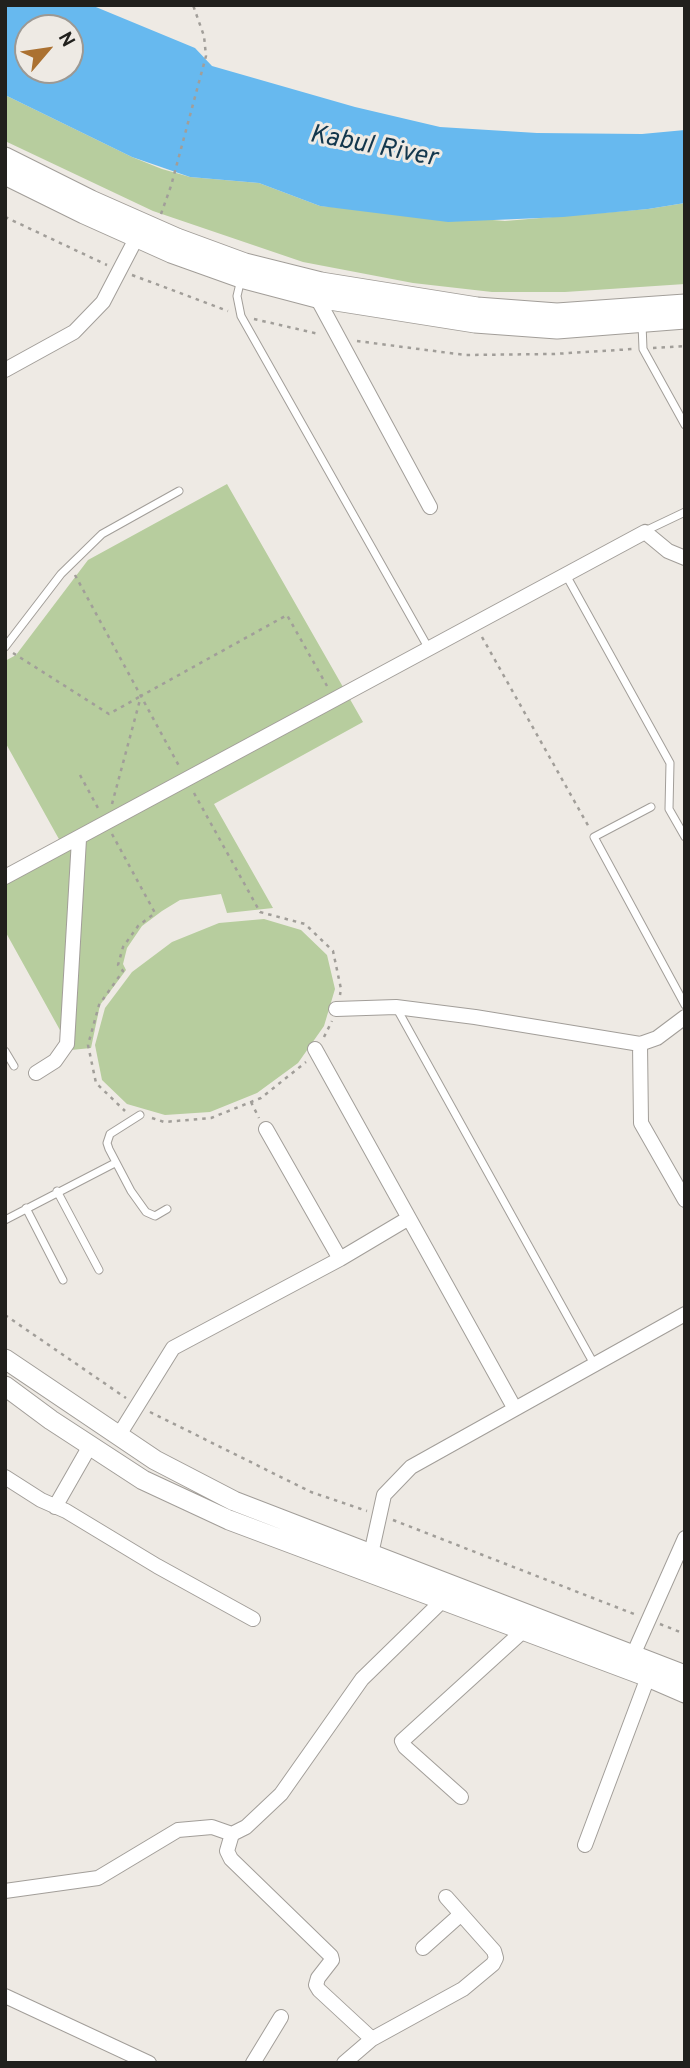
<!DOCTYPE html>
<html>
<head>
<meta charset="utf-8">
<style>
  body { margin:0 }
  #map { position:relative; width:690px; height:2068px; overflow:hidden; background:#eeeae4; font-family:Overpass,sans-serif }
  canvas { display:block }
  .frame { position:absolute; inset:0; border:7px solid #21201d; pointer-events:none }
  .north { position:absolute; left:14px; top:14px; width:70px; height:70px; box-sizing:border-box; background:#eeeae4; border:2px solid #9c9994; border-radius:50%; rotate:61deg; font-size:19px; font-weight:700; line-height:28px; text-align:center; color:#21201d }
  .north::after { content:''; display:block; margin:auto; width:24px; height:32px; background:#ab7131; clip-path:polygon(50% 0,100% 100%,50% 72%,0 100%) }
</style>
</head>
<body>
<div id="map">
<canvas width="690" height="2068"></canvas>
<div class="frame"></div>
<div class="north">N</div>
</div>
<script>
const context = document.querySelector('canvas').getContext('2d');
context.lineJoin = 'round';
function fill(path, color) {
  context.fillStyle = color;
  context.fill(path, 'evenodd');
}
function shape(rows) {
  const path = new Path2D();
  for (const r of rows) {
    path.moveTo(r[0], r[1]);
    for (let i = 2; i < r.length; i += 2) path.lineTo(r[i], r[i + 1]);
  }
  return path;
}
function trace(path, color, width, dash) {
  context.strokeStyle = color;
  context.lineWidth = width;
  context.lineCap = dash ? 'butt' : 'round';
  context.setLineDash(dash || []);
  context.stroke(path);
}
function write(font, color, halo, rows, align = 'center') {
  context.font = font + ' Overpass,sans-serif';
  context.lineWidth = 6;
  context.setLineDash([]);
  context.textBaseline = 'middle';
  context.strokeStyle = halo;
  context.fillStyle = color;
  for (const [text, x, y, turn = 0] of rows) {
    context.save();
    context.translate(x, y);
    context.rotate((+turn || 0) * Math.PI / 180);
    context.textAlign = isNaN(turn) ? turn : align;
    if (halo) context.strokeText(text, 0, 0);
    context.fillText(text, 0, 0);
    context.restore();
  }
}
const green = shape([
  [5,95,132,157,162,169,190,177,259,183,320,206,505,221,648,209,685,203,685,284,565,292,492,292,413,283,303,262,153,211,5,141],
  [227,484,363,722,214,804,273,908,227,913,221,894,180,900,162,911,142,926,127,948,123,964,126,970,100,1005,91,1048,71,1050,5,931,5,870,60,841,5,742,5,661,16,655,88,560],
  [264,919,301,930,327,955,335,989,324,1026,298,1063,257,1093,210,1112,165,1115,127,1104,102,1080,95,1045,105,1008,132,972,172,942,219,923]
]);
const water = shape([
  [5,5,91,5,195,48,212,66,355,107,440,127,537,133,642,134,685,130,685,203,648,209,563,217,448,222,320,206,259,183,190,177,132,157,5,95],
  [28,28,70,28,70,70,28,70]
]);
const path = shape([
  [161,214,171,186,206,56,204,36,193,5],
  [5,217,107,265],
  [132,275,228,311],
  [254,319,319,334],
  [357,341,465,355,554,354,633,349],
  [653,348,685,346],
  [75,575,179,766],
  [482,637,590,829],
  [13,653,109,714,141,696],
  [80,775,99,810],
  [194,793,260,912,305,924,333,951,341,989,340,995],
  [112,804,141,696,287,615,327,686],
  [112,834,155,913,138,926,123,947,118,965,123,971,99,1005,88,1045,96,1083,125,1111],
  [324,1037,332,1021],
  [251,1102,259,1118],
  [152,1118,164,1122,211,1118,261,1098,306,1062],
  [5,1315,126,1398],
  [150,1412,311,1492,367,1511],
  [393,1520,634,1614],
  [660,1624,685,1634]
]);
const service = shape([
  [241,279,237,296,241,316,429,649],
  [642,324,643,349,685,425],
  [645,531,685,512],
  [566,575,670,763,669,809,685,837],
  [5,647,61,574,102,534,179,491],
  [651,807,594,837,685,1005],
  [396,1007,594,1364],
  [5,1051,14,1066],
  [140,1115,110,1134,107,1143,109,1149,131,1191,146,1212,155,1216,167,1209],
  [57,1191,99,1270],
  [26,1208,63,1280],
  [5,1220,115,1163]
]);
const minor = shape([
  [317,298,430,507],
  [5,370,74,332,103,302,140,231],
  [5,877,645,532,668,551,685,558],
  [336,1009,396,1007,475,1017,640,1044,657,1038,685,1017],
  [640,1044,641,1123,685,1200],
  [315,1049,515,1409],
  [36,1073,55,1061,67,1044,79,839],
  [266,1129,340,1259],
  [119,1435,173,1348,340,1259,409,1218],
  [5,1477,41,1500,66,1511,157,1566,253,1619],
  [55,1507,87,1451,97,1449],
  [371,1554,384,1495,411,1467,685,1314],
  [633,1655,685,1538],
  [461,1797,405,1747,402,1741,523,1631],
  [232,1834,227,1851,231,1859,331,1956,332,1960,318,1978,316,1985,319,1990,372,2039],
  [585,1845,648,1677],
  [5,1891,98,1878,178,1830,212,1827,232,1834,246,1827,281,1794,362,1679,442,1601,444,1594],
  [423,1948,460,1915],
  [5,1996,149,2063],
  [253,2063,281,2017],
  [344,2063,372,2039,463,1989,493,1964,496,1958,494,1951,446,1897]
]);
const secondary = shape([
  [5,157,91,200,177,238,245,263,321,282,477,307,557,313,685,304],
  [5,175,84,214,171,253,241,278,317,298,475,323,557,329,685,319],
  [5,1359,155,1460,234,1501,685,1675],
  [5,1386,51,1420,143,1480,229,1520,648,1677,685,1693]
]);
const waterNames = [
  ["Kabul River",373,148,11]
];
fill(green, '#b7cd9e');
fill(water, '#67b9ef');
trace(service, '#a29e99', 9);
trace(minor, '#a29e99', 16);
trace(secondary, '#a29e99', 21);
trace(path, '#a19e99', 2.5, [3.5, 5]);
trace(service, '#fff', 7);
trace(minor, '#fff', 14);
trace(secondary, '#fff', 19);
write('italic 26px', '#13374d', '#eeeae4', waterNames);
</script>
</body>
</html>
